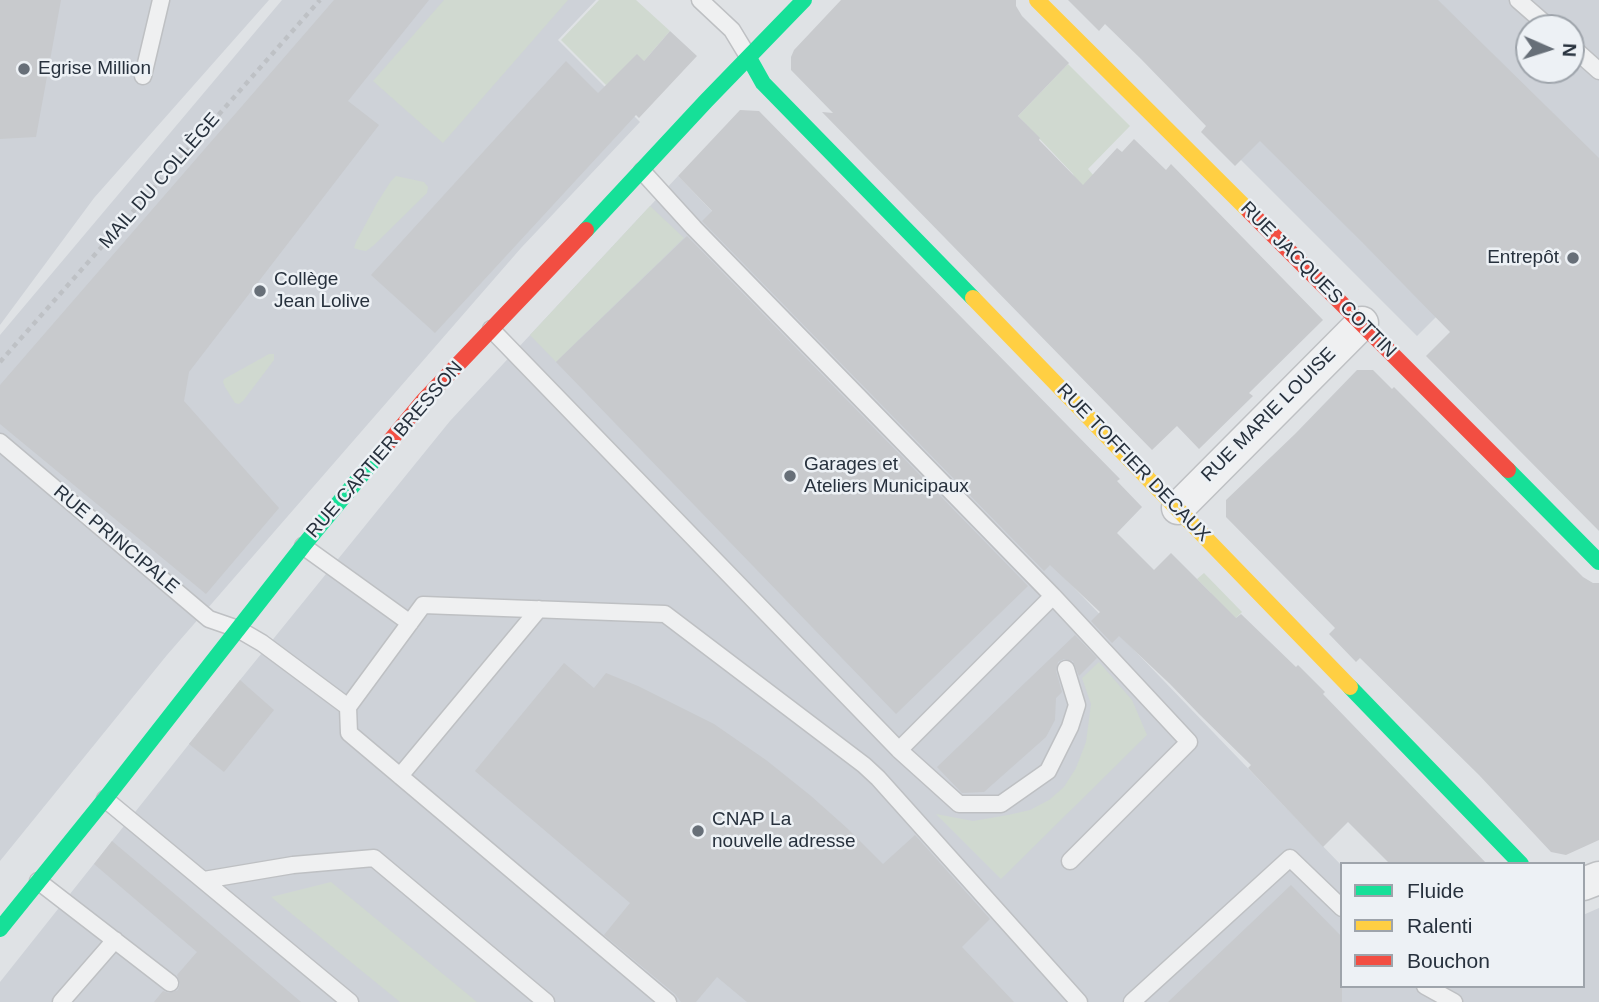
<!DOCTYPE html>
<html>
<head>
<meta charset="utf-8">
<style>
  body { margin:0 }
  #map { position:relative; width:1599px; height:1002px; overflow:hidden; background:#dfe2e5; font-family:Arial,sans-serif }
  canvas { display:block }
  .legend { position:absolute; left:1340px; top:862px; width:245px; height:126px; box-sizing:border-box; background:#edf1f5; border:2px solid #9ea4ab; margin:0; padding:9px 12px; list-style:none; font-size:21px; color:#27313d }
  .legend li { display:flex; align-items:center; gap:14px; height:35px }
  .legend b { width:35px; border:2px solid #9ea4ab }
  .north { position:absolute; left:1515px; top:14px; width:70px; height:70px; box-sizing:border-box; background:#edf1f5; border:2px solid #9ea4ab; border-radius:50%; rotate:93deg; font-size:19px; font-weight:700; line-height:28px; text-align:center; color:#27313d }
  .north::after { content:''; display:block; margin:auto; width:24px; height:32px; background:#676f78; clip-path:polygon(50% 0,100% 100%,50% 72%,0 100%) }
</style>
</head>
<body>
<div id="map">
<canvas width="1599" height="1002"></canvas>
<ul class="legend">
<li><b style="height:9px;background:#16e098"></b>Fluide</li>
<li><b style="height:9px;background:#ffcf43"></b>Ralenti</li>
<li><b style="height:9px;background:#f24e42"></b>Bouchon</li>
</ul>
<div class="north">N</div>
</div>
<script>
const context = document.querySelector('canvas').getContext('2d');
context.lineJoin = 'round';
function fill(path, color) {
  context.fillStyle = color;
  context.fill(path, 'evenodd');
}
function shape(rows) {
  const path = new Path2D();
  for (const r of rows) {
    path.moveTo(r[0], r[1]);
    for (let i = 2; i < r.length; i += 2) path.lineTo(r[i], r[i + 1]);
  }
  return path;
}
function trace(path, color, width, dash) {
  context.strokeStyle = color;
  context.lineWidth = width;
  context.lineCap = dash ? 'butt' : 'round';
  context.setLineDash(dash || []);
  context.stroke(path);
}
function write(font, color, halo, rows, align = 'center') {
  context.font = font + ' Arial,sans-serif';
  context.lineWidth = 5;
  context.setLineDash([]);
  context.textBaseline = 'middle';
  context.strokeStyle = halo;
  context.fillStyle = color;
  for (const [text, x, y, turn = 0] of rows) {
    context.save();
    context.translate(x, y);
    context.rotate((+turn || 0) * Math.PI / 180);
    context.textAlign = isNaN(turn) ? turn : align;
    if (halo) context.strokeText(text, 0, 0);
    context.fillText(text, 0, 0);
    context.restore();
  }
}
const built = shape([
  [0,0,269,0,94,198,0,325],
  [282,0,596,0,558,40,640,122,521,248,167,655,0,861,0,335],
  [1217,0,1599,0,1599,383,1485,268,1417,336,1227,146],
  [1529,28,1571,28,1571,70,1529,70],
  [678,176,1342,866,1342,986,1583,986,1583,915,1599,908,1599,1002,0,1002,0,982,240,680,450,421]
]);
const green = shape([
  [444,0,568,0,443,143,373,81],
  [599,0,636,0,670,31,644,61,606,85,561,40],
  [1068,64,1130,126,1088,169,1106,190,1097,238,1073,174,1018,116],
  [396,176,424,182,428,187,427,193,373,246,366,251,360,250,354,248,356,242,377,203,391,181],
  [650,206,684,238,556,362,530,335],
  [269,354,274,354,274,360,243,401,239,404,235,403,225,387,223,382,224,379],
  [1204,573,1242,612,1222,632,1197,606,1211,593,1197,579],
  [1099,662,1132,700,1147,735,1001,879,936,814,973,821,1008,815,1030,810,1049,800,1064,787,1076,768,1086,742,1091,704,1082,678],
  [331,882,358,904,477,1002,400,1002,271,897]
]);
const building = shape([
  [0,0,61,0,36,137,0,139],
  [334,0,429,0,348,101,379,125,189,372,184,401,279,508,206,594,0,424,0,385],
  [841,0,1016,0,1016,6,1022,16,1069,63,1018,116,1040,138,1039,140,1083,185,1117,148,1122,152,1134,139,1166,170,1171,164,1323,320,1249,393,1253,396,1199,449,1177,426,1152,450,822,112,833,113,791,70,791,57,794,50],
  [1068,0,1438,0,1599,158,1599,531,1426,356,1450,332,1362,242,1260,141,1235,166,1201,132,1206,126,1141,59,1105,24,1099,31],
  [670,31,697,56,639,118,636,115,435,333,371,275,566,61,598,93,637,54,644,61],
  [740,110,759,111,1120,479,1117,481,1142,507,1117,533,1154,570,1171,553,1236,618,1241,614,1296,667,1298,665,1325,692,1323,694,1487,864,1390,864,1348,822,1323,847,1248,768,1251,765,1199,714,1170,684,1119,636,1112,643,1091,621,1100,612,1050,565,1044,571,702,221,712,211,678,176],
  [687,236,1028,586,896,714,556,362],
  [1357,370,1373,370,1392,389,1394,387,1583,577,1593,583,1599,583,1599,840,1566,855,1551,852,1479,775,1360,658,1356,662,1329,634,1335,628,1226,517,1226,500,1295,434],
  [1075,635,1097,658,1079,676,1073,661,1064,659,1058,662,1056,671,1062,692,1056,698,1055,720,1046,737,984,792,962,793,937,767],
  [564,663,594,688,606,673,638,686,714,724,766,760,811,796,848,829,883,864,915,835,990,919,962,947,1014,1002,747,1002,717,977,696,1002,681,1002,675,994,604,935,630,903,475,771],
  [240,680,274,710,224,772,189,744],
  [112,841,183,901,301,1002,154,1002,163,991,169,993,178,990,180,984,177,975,197,952,94,864],
  [1291,885,1342,937,1342,1002,1168,1002]
]);
const path = shape([
  [0,362,320,0]
]);
const lane = shape([
  [700,0,732,30,749,58],
  [1518,0,1550,28],
  [1571,46,1599,71],
  [143,76,161,0],
  [491,329,899,750,1053,596,694,228,642,171],
  [0,442,209,619,238,629,262,643,348,707,423,605,665,614,864,765,878,778,1079,1002],
  [303,546,410,623],
  [1053,596,1189,742,1070,861],
  [348,707,349,733,668,1002],
  [899,750,959,804,1001,804,1048,771,1070,727,1077,705,1066,669],
  [400,776,539,609],
  [105,799,350,1002],
  [204,880,293,865,374,858,546,1002],
  [38,881,170,983],
  [1425,986,1454,1002],
  [61,1002,115,940],
  [1132,1002,1290,858,1342,908]
]);
const street = shape([
  [1178,508,1362,323],
  [1583,884,1599,878]
]);
const fast = shape([
  [749,58,763,83,973,298],
  [586,230,706,101,804,0],
  [1508,470,1599,562],
  [1350,687,1521,864],
  [0,929,105,799,303,546,384,448]
]);
const slow = shape([
  [1037,0,1249,211],
  [973,298,1350,687]
]);
const jam = shape([
  [1249,211,1508,470],
  [384,448,423,401,586,230]
]);
const markers = [
  [24,69,7,"#676f78"],
  [1573,258,7,"#676f78"],
  [260,291,7,"#676f78"],
  [790,476,7,"#676f78"],
  [698,831,7,"#676f78"]
];
const poiNames = [
  ["Egrise Million",38,69],
  ["Entrepôt",1559,258,"right"],
  ["Collège",274,280],
  ["Jean Lolive",274,302],
  ["Garages et",804,465],
  ["Ateliers Municipaux",804,487],
  ["CNAP La",712,820],
  ["nouvelle adresse",712,842]
];
const streetNames = [
  ["MAIL DU COLLÈGE",160,181,-49],
  ["RUE JACQUES COTTIN",1318,280,45],
  ["RUE MARIE LOUISE",1269,415,-45],
  ["RUE CARTIER BRESSON",385,450,-49],
  ["RUE TOFFIER DECAUX",1133,463,46],
  ["RUE PRINCIPALE",116,540,40]
];
fill(built, '#ced2d8');
fill(green, '#d0d9d0');
fill(building, '#c8cacd');
trace(lane, '#bec0c3', 19);
trace(street, '#bec0c3', 35);
trace(path, '#bec1c5', 4.5, [5, 5]);
trace(lane, '#eff0f1', 16);
trace(street, '#eff0f1', 32);
trace(fast, '#16e098', 16);
trace(slow, '#ffcf43', 16);
trace(jam, '#f24e42', 16);
for (const [x, y, r, color] of markers) {
  const dot = new Path2D();
  dot.arc(x, y, r, 0, 2 * Math.PI);
  context.fillStyle = color;
  context.fill(dot);
  trace(dot, '#edf1f5', 2.5);
}
write('19px', '#27313d', '#edf1f5', poiNames, 'left');
write('19px', '#27313d', '#edf1f5', streetNames);
</script>
</body>
</html>
